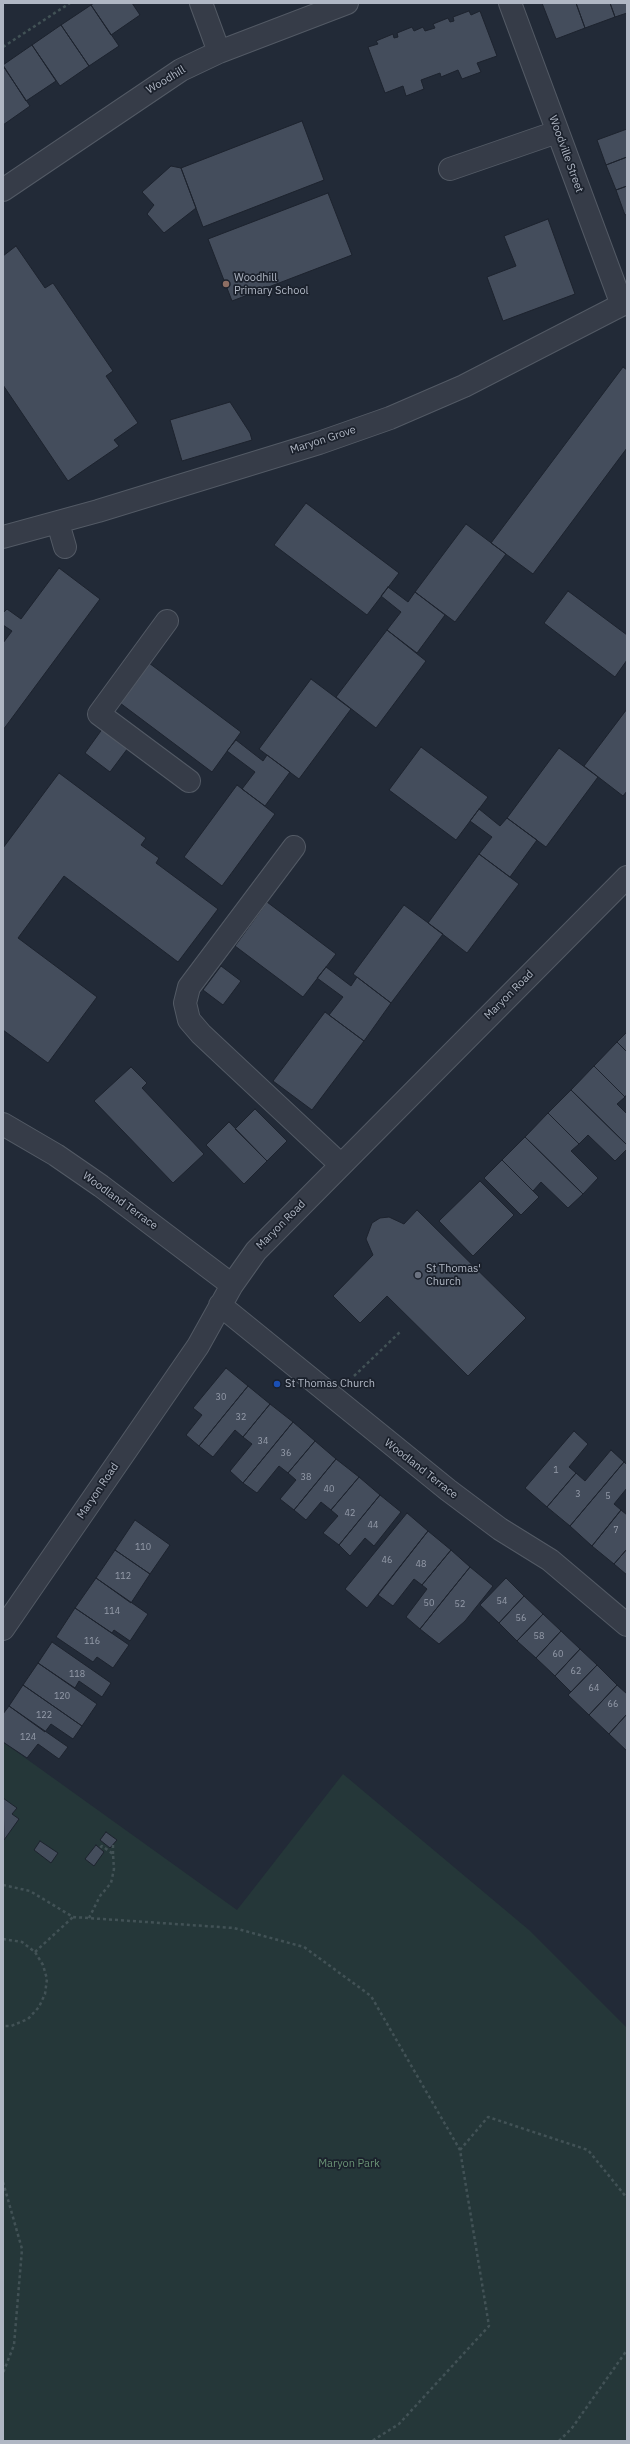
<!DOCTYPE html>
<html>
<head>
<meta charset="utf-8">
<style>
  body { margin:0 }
  #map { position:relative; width:630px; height:2444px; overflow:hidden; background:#222a37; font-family:"IBM Plex Sans",sans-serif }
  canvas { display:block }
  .frame { position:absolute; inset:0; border:4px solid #b0b7c4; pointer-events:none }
</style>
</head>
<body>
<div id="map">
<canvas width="630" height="2444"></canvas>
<div class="frame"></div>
</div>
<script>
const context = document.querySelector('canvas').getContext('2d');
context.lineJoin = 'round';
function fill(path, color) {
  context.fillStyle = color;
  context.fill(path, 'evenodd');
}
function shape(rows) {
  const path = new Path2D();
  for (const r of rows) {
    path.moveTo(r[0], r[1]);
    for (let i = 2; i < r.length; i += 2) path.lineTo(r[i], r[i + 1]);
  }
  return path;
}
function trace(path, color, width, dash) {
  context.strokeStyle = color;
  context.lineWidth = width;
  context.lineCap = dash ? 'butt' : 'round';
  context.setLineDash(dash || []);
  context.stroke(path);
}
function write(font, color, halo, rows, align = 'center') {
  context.font = font + ' "IBM Plex Sans",sans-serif';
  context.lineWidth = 3.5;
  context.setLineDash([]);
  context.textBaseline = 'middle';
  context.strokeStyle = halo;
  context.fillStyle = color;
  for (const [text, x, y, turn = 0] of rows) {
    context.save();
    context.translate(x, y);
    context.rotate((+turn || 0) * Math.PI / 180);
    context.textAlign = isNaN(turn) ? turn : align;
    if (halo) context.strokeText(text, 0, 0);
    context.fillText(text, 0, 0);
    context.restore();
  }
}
const green = shape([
  [3,1742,237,1910,343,1774,529,1930,627,2028,627,2441,3,2441]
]);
const building = shape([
  [94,3,132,3,140,15,111,35,91,5,94,3],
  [542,3,576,3,585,28,556,39,542,3],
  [576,3,610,3,615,17,585,28,576,3],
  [610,3,627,3,627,13,615,17,610,3],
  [91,5,119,46,89,66,61,25,91,5],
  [469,11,471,15,480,11,497,56,477,63,481,72,462,79,458,70,441,77,440,73,421,80,424,89,406,96,403,86,385,93,368,47,378,44,376,41,393,34,394,38,398,37,397,33,412,27,414,31,423,27,425,31,435,28,433,24,448,18,450,22,454,21,453,17,469,11],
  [61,25,89,66,60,86,32,45,61,25],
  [32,45,56,81,26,101,3,65,32,45],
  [3,66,30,106,3,125,3,66],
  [302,121,324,180,203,227,181,168,302,121],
  [627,129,627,157,606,165,597,140,627,129],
  [627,157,627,186,616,190,606,165,627,157],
  [171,166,181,168,196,208,164,233,147,214,154,205,142,192,171,166],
  [627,186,627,214,625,215,616,190,627,186],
  [328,193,352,255,232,301,208,239,328,193],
  [548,219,575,294,503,321,487,277,516,266,504,236,548,219],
  [16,246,45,288,53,283,113,371,106,376,138,423,114,440,119,446,68,481,3,385,3,256,16,246],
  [623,367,627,370,627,448,533,574,491,543,623,367],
  [230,402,250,433,252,440,182,461,170,420,230,402],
  [306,503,399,573,367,615,274,545,306,503],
  [466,524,506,554,455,622,415,592,466,524],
  [59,568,100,599,3,730,3,643,12,631,3,625,3,613,7,609,21,619,59,568],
  [388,587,408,602,415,592,445,615,417,653,387,630,401,612,381,596,388,587],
  [568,591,627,635,627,660,615,677,544,623,568,591],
  [387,630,426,661,376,728,336,697,387,630],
  [149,663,241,732,212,772,120,703,149,663],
  [311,679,351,709,299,779,259,749,311,679],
  [627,709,627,791,623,796,584,766,627,709],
  [103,728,128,748,110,772,85,753,103,728],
  [236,740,263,761,267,755,290,772,265,806,242,789,255,772,227,751,236,740],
  [421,747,488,797,456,840,389,790,421,747],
  [559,748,598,777,546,847,507,818,559,748],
  [59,773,146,838,141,845,159,858,156,863,218,909,178,962,64,876,18,938,97,997,48,1063,3,1030,3,848,59,773],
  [237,785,275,814,222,886,184,857,237,785],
  [479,809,500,826,507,818,537,840,510,877,479,854,492,837,470,821,479,809],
  [479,854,519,884,467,953,428,923,479,854],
  [267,902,336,954,303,997,235,946,267,902],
  [404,905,443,934,391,1003,353,974,404,905],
  [221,966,241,981,223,1005,203,990,221,966],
  [326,967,351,986,357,977,391,1003,364,1041,329,1015,343,997,317,978,326,967],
  [325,1012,364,1041,312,1110,273,1081,325,1012],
  [627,1032,627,1052,617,1042,627,1032],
  [617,1042,627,1052,627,1094,625,1097,594,1066,617,1042],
  [594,1066,625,1097,617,1104,627,1114,627,1145,571,1090,594,1066],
  [131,1067,147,1083,142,1088,204,1154,173,1183,94,1101,131,1067],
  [571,1090,627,1145,627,1149,615,1161,588,1135,579,1144,548,1113,571,1090],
  [255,1109,287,1141,267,1161,235,1129,255,1109],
  [548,1113,579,1144,571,1151,598,1178,583,1194,525,1137,548,1113],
  [229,1122,267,1161,244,1184,206,1145,229,1122],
  [525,1137,583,1194,568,1208,541,1182,533,1191,502,1160,525,1137],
  [502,1160,539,1197,521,1215,484,1178,502,1160],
  [480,1181,514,1215,473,1256,439,1221,480,1181],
  [417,1210,526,1318,468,1376,387,1296,360,1323,333,1296,373,1255,366,1239,372,1223,380,1218,389,1217,404,1224,417,1210],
  [226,1368,248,1386,199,1446,186,1435,202,1415,193,1408,226,1368],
  [248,1386,270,1404,243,1437,235,1430,213,1457,199,1446,248,1386],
  [270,1404,293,1422,243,1483,230,1471,252,1444,243,1437,270,1404],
  [293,1422,315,1441,288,1473,279,1466,257,1493,243,1483,293,1422],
  [574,1431,588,1444,569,1467,576,1473,547,1507,525,1488,574,1431],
  [315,1441,336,1459,294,1510,280,1499,296,1480,288,1473,315,1441],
  [611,1450,624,1462,570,1526,547,1507,576,1473,585,1481,611,1450],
  [336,1459,359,1477,331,1510,321,1502,306,1520,294,1510,336,1459],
  [624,1462,627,1465,627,1488,614,1504,621,1510,592,1546,570,1526,624,1462],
  [359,1477,380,1495,339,1545,323,1533,338,1516,331,1510,359,1477],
  [380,1495,401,1512,374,1546,365,1538,350,1556,339,1545,380,1495],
  [621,1510,627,1515,627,1549,614,1564,592,1546,621,1510],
  [407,1513,428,1531,367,1608,345,1589,407,1513],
  [135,1520,170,1545,150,1574,115,1550,135,1520],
  [428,1531,451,1550,422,1585,414,1579,393,1606,378,1595,428,1531],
  [627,1549,627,1575,614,1564,627,1549],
  [115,1550,150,1574,131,1603,96,1578,115,1550],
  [451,1550,470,1567,420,1629,406,1617,427,1589,422,1585,451,1550],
  [470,1567,493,1586,465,1621,439,1644,420,1629,470,1567],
  [96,1578,148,1614,130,1641,114,1630,112,1633,75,1608,96,1578],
  [506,1578,524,1596,499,1623,480,1605,506,1578],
  [524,1596,543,1614,517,1641,499,1623,524,1596],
  [75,1608,129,1645,113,1668,97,1657,93,1662,56,1637,75,1608],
  [543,1614,561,1631,536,1658,517,1641,543,1614],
  [561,1631,580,1649,555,1676,536,1658,561,1631],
  [52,1642,111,1683,102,1697,79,1681,75,1688,38,1663,52,1642],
  [580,1649,597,1665,571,1692,555,1676,580,1649],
  [38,1663,97,1704,82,1726,23,1685,38,1663],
  [597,1665,617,1685,589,1715,568,1695,597,1665],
  [23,1685,82,1726,73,1739,51,1724,45,1732,9,1706,23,1685],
  [617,1685,627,1694,627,1714,609,1734,589,1715,617,1685],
  [9,1706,68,1747,59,1759,38,1744,27,1758,3,1742,3,1714,9,1706],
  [627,1714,627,1751,609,1734,627,1714],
  [3,1798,17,1808,12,1814,19,1819,4,1840,3,1798],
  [106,1832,117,1840,110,1848,100,1840,106,1832],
  [40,1841,58,1853,51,1863,34,1850,40,1841],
  [96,1845,104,1852,94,1866,85,1859,96,1845]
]);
const path = shape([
  [3,47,70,3],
  [354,1376,400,1332],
  [113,1854,113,1845],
  [3,1885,30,1891,73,1917,234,1928,304,1947,371,1996,460,2150,489,2326,399,2424,372,2441],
  [89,1918,100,1896,111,1883,114,1869,113,1854,102,1846,100,1848],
  [3,1939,22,1942,35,1952,43,1965,47,1979,45,1994,39,2007,28,2019,11,2026,3,2026],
  [35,1952,73,1917],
  [460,2150,488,2117,588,2150,627,2198],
  [3,2182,22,2249,14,2345,3,2373],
  [559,2441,572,2428,627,2350]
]);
const minor = shape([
  [201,3,219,52],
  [510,3,622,305],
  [450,169,557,132],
  [3,190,181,70,219,52,347,3],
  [58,523,65,547],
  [3,537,98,511,319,443,390,418,464,386,627,302],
  [167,621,99,714,189,781],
  [294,847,189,987,185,1003,189,1020,201,1034,341,1165],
  [3,1124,56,1155,101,1186,232,1285],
  [220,1305,448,1490,500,1529,550,1560,627,1625],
  [3,1629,198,1346,232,1285,256,1251,627,877]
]);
const markers = [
  [226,284,4,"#8d6e63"],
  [418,1275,4,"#6b7280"],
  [277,1384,4,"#1a4fb4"]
];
const numberNames = [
  ["30",221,1397],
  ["32",241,1417],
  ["34",263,1441],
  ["36",286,1453],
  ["1",556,1470],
  ["38",306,1477],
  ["40",329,1489],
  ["3",578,1494],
  ["5",608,1496],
  ["42",350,1513],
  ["44",373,1525],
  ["7",616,1530],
  ["110",143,1547],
  ["46",387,1560],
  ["48",421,1564],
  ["112",123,1576],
  ["54",502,1601],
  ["50",429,1603],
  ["52",460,1604],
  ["114",112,1611],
  ["56",521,1618],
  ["58",539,1636],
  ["116",92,1641],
  ["60",558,1654],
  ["62",576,1671],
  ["118",77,1674],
  ["64",594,1688],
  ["120",62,1696],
  ["66",613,1704],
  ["122",44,1715],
  ["124",28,1737]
];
const streetNames = [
  ["Woodhill",166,80,-31],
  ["Woodville Street",566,154,70],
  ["Maryon Grove",323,440,-18],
  ["Maryon Road",509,995,-45],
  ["Woodland Terrace",120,1201,36],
  ["Maryon Road",281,1225,-45],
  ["Woodland Terrace",421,1469,38],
  ["Maryon Road",98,1491,-56]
];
const poiNames = [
  ["Woodhill",234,278],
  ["Primary School",234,291],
  ["St Thomas'",426,1269],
  ["Church",426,1282],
  ["St Thomas Church",285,1384]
];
const parkNames = [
  ["Maryon Park",349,2164]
];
fill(green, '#253739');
fill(building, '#444d5c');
trace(building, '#1d232e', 1);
trace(minor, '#535a65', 24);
trace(path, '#425256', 2.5, [3, 3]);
trace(minor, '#363c48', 22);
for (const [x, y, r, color] of markers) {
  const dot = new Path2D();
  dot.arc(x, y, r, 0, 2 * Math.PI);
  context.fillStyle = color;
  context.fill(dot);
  trace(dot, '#1b212c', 1.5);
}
write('9px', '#959caa', null, numberNames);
write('11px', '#b0b7c4', '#1b212c', streetNames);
write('11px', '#b0b7c4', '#1b212c', poiNames, 'left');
write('11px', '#6a9375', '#1b212c', parkNames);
</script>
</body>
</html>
